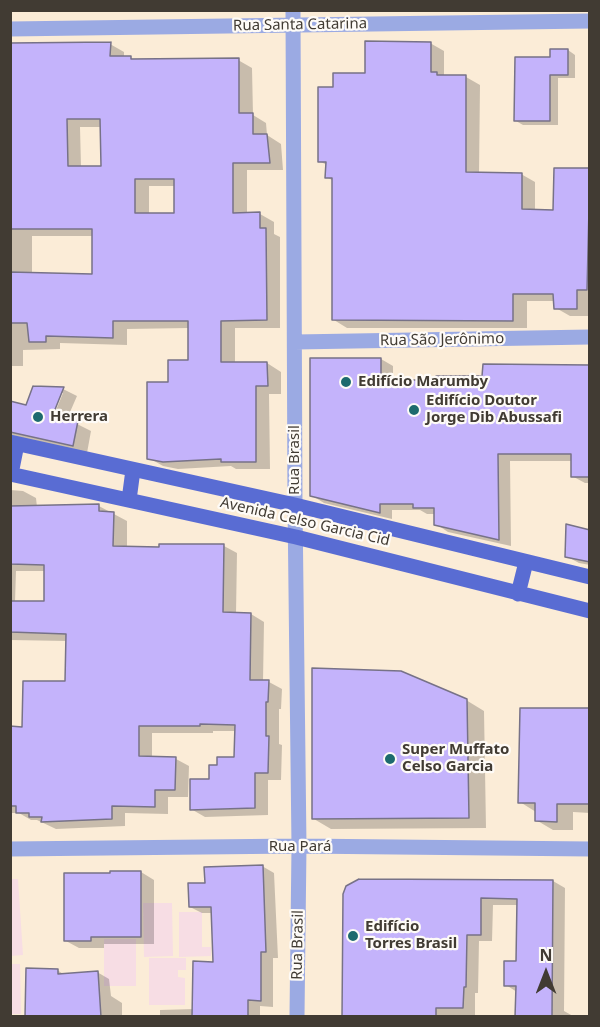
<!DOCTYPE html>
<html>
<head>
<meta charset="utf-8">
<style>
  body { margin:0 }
  #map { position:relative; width:600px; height:1027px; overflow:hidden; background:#fbecd7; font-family:"Noto Sans",sans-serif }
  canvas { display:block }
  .frame { position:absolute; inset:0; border:12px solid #413b33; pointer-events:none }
  .north { position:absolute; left:516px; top:943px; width:60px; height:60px; -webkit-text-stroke:4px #fefbf7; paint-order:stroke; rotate:0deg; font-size:16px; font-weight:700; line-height:24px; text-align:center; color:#413b33 }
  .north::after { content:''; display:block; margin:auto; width:21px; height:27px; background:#413b33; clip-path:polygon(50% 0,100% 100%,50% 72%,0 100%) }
</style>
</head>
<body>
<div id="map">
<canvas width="600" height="1027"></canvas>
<div class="frame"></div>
<div class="north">N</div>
</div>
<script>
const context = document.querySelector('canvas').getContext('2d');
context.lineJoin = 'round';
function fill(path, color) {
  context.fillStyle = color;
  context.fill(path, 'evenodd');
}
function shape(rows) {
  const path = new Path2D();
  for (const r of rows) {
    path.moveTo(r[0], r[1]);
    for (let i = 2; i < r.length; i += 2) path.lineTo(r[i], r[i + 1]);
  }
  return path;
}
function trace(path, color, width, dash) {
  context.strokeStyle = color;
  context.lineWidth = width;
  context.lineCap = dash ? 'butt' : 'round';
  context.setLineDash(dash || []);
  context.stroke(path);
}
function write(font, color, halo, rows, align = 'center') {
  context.font = font + ' "Noto Sans",sans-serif';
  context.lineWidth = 4.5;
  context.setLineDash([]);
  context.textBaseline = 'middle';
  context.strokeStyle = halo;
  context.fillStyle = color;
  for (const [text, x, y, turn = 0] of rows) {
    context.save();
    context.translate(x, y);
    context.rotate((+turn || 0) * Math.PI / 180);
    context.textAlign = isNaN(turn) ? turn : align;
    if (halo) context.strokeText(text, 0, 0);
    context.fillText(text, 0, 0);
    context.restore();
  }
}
const commercial = shape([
  [11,879,18,879,23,955,11,956],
  [143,903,172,903,173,956,144,957],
  [179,912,202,912,202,947,211,947,211,956,179,957],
  [104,939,136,939,136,986,104,986],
  [149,958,186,958,186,970,178,970,178,977,185,978,185,1005,149,1005],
  [10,964,20,964,21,1014,11,1014]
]);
const shadow = shape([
  [430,43,444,51,444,77,466,77,480,85,479,174,521,174,535,182,535,211,555,211,590,170,590,316,570,316,556,308,555,301,527,301,527,328,347,328,334,320,334,181,326,177,327,165,319,161,335,89],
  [110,44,124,52,124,57,131,58,136,61,238,60,252,68,253,115,266,123,267,135,281,144,283,170,247,170,247,214,260,214,274,222,274,234,280,237,280,328,235,328,235,364,267,363,281,372,281,394,269,394,270,469,236,469,231,466,178,469,163,466,149,458,170,383,189,361,189,328,127,329,127,345,60,343,60,349,23,350,23,366,10,366,10,45],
  [80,127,102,127,102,167,81,167],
  [149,186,175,186,176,214,149,215],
  [32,236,93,236,93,276,32,274],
  [568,50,575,55,575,78,558,78,558,125,523,125,516,121,552,59],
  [381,359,393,366,393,382,484,378,590,366,590,483,585,483,572,476,572,461,510,461,511,546,448,532,436,524,436,514,427,514,420,510,392,510,392,519,324,503,311,495],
  [34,388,63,389,77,396,67,419,91,431,87,453,10,436,10,403,27,406],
  [60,393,63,393,52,420,50,419],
  [10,490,23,491,36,498,37,507,97,505,127,521,127,548,224,546,237,553,236,614,251,614,264,622,263,682,269,682,282,689,281,709,279,709,279,744,282,745,281,780,268,780,268,815,205,817,191,809,219,766,236,759,236,731,213,731,213,733,152,733,152,758,176,759,189,766,188,797,168,797,168,814,125,813,125,826,56,829,37,820,31,820,19,813,10,813,10,728,23,728,66,683,67,641,10,640],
  [16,571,45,571,45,603,15,602],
  [590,531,590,565,579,563,566,556],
  [466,700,484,711,486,828,331,829,314,819],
  [590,709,590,813,573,812,573,830,553,830,536,820,536,812,520,802],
  [262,866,274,873,278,958,273,958,273,1007,260,1006,260,1016,160,1016,160,1010,194,1009,215,963,213,913,202,913,190,907,206,884],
  [141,872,154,880,154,944,104,944,104,948,79,948,66,941],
  [553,881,565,888,564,1011,573,1016,517,1016,517,992,506,985,518,963,519,905,493,905,492,941,479,941,478,993,475,993,475,1016,343,1016,345,894],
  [57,970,65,975,97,972,109,979,111,996,122,1003,122,1016,26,1016]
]);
const building = shape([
  [365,41,431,42,431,72,437,72,437,75,466,75,466,172,522,173,522,209,553,210,554,168,590,168,587,290,577,290,577,309,554,309,553,294,513,294,513,321,332,320,332,178,325,178,326,162,318,162,318,87,333,87,333,73,365,73,365,41],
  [111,42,110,56,131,56,131,59,239,58,239,113,253,113,253,134,267,134,270,163,233,163,233,213,260,212,260,228,266,228,267,320,221,321,221,362,267,362,268,386,256,386,256,462,221,462,221,459,163,462,147,459,147,382,168,382,168,360,188,360,188,321,113,321,113,338,46,336,46,342,29,342,27,323,10,323,10,272,92,274,92,229,10,229,10,43,111,42],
  [67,119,100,119,101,166,68,166,67,119],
  [135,179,174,179,174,213,135,213,135,179],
  [550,49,568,49,568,75,550,75,550,121,514,121,515,57,550,57,550,49],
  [310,358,381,358,381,380,436,380,436,376,482,376,483,364,590,365,590,477,571,477,571,454,498,454,499,540,434,525,434,508,413,508,413,504,380,504,380,513,310,496,310,358],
  [33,386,64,387,54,412,78,421,73,446,10,432,10,401,26,405,33,386],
  [99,504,99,511,114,512,113,546,159,547,159,544,224,544,223,612,251,613,250,680,269,680,268,702,266,702,266,736,269,736,268,773,255,773,255,808,190,810,190,779,209,779,209,765,217,765,217,757,234,757,235,725,200,724,200,726,139,726,139,756,176,757,175,790,155,790,155,807,112,806,112,819,41,822,42,817,29,817,29,813,16,813,16,806,10,806,10,726,22,727,23,681,65,681,66,634,10,632,10,601,44,601,44,565,10,564,10,506,99,504],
  [566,524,590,530,590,562,565,557,566,524],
  [312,668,401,671,467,699,469,818,312,819,312,668],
  [520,708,590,708,590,804,557,804,557,822,535,821,535,803,518,803,520,708],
  [263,865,266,952,261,952,261,1001,248,1000,248,1017,192,1017,193,961,213,962,211,907,189,907,188,883,205,883,204,867,263,865],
  [110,871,141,871,141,937,91,937,91,941,64,941,64,873,110,873,110,871],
  [359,879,553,880,552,1017,515,1017,516,986,504,986,504,961,516,961,517,899,481,898,481,935,467,935,466,987,464,987,463,1008,436,1008,436,1017,342,1017,343,894,346,886,359,879],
  [26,968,58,969,58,974,98,971,101,1017,25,1017,26,968]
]);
const minor = shape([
  [293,10,295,505,299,846,297,1016],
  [10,29,590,21],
  [295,342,590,337],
  [10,849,299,846,590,849]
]);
const major = shape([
  [10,442,295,505,590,577],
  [10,474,296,537,590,611],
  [11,474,17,444],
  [129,500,133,470],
  [518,594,526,562]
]);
const markers = [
  [346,382,6,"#1d6a6e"],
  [414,410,6,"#1d6a6e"],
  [38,417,6,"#1d6a6e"],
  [390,759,6,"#1d6a6e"],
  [353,936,6,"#1d6a6e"]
];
const streetNames = [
  ["Rua Santa Catarina",300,25,-1],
  ["Rua São Jerônimo",442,340,-1],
  ["Rua Brasil",295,460,-90],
  ["Avenida Celso Garcia Cid",305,522,13],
  ["Rua Pará",300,847],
  ["Rua Brasil",298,945,-89]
];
const poiNames = [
  ["Edifício Marumby",358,382],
  ["Edifício Doutor",426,401],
  ["Jorge Dib Abussafi",426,418],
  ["Herrera",50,417],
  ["Super Muffato",402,750],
  ["Celso Garcia",402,767],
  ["Edifício",365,927],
  ["Torres Brasil",365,944]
];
fill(commercial, '#f7dde4');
fill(shadow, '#0003');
fill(building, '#c4b3fb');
trace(building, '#777287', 1.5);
trace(minor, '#9baae3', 15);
trace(major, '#596cd3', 15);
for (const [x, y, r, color] of markers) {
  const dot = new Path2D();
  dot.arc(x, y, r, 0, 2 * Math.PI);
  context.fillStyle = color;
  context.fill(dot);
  trace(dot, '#fefbf7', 2);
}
write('15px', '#413b33', '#fefbf7', streetNames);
write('bold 15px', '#413b33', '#fefbf7', poiNames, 'left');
</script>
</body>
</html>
